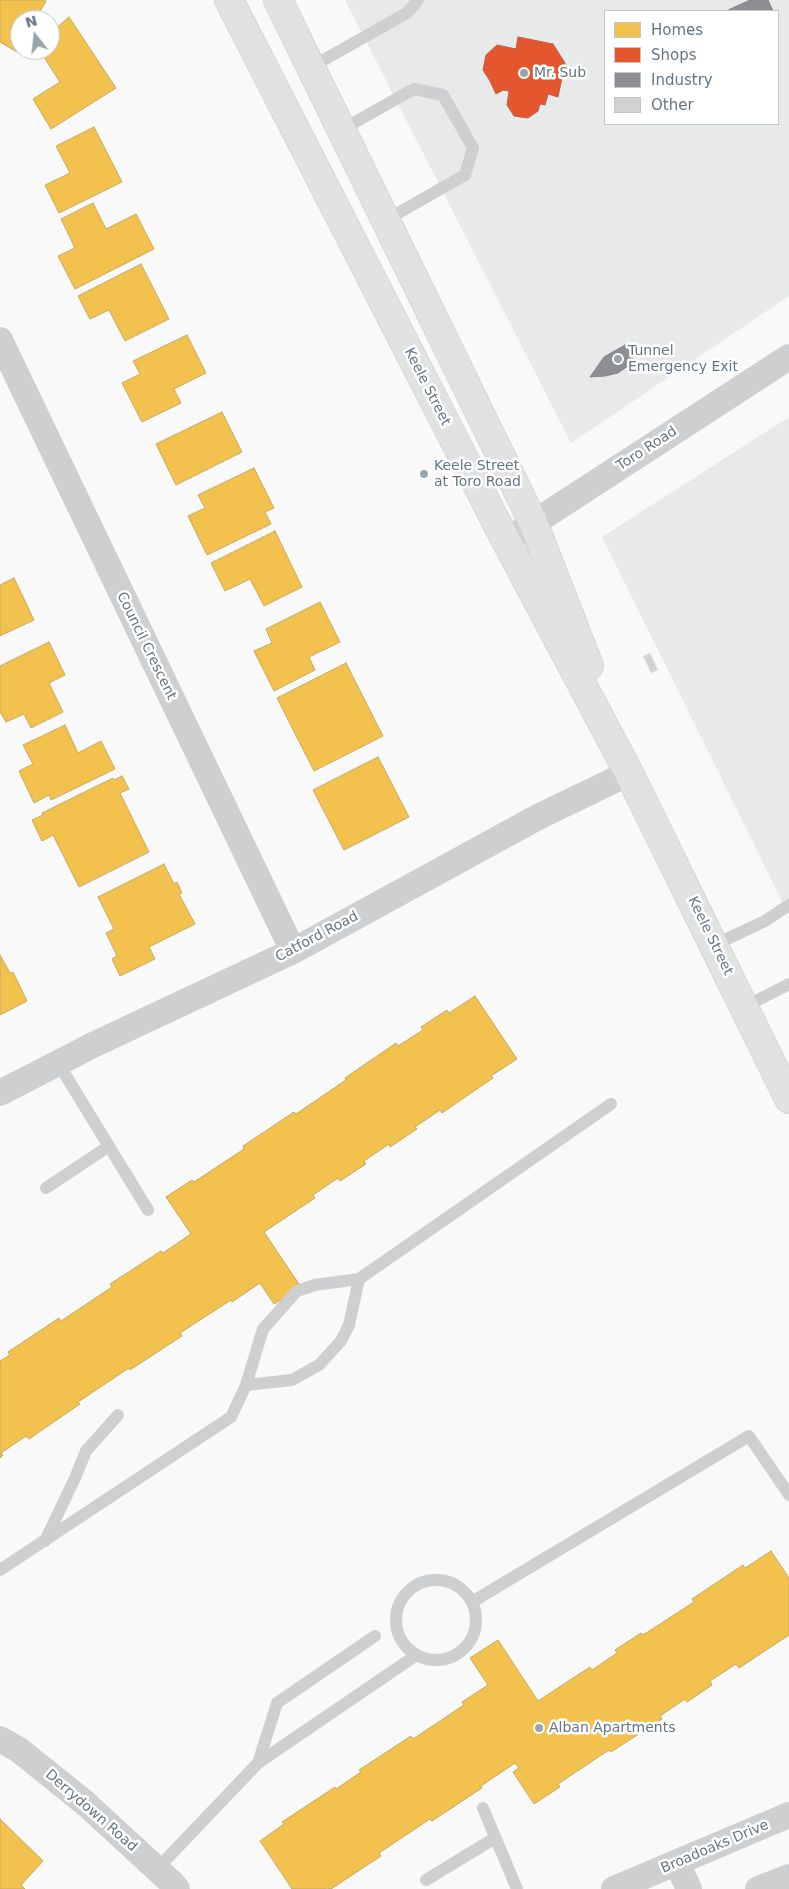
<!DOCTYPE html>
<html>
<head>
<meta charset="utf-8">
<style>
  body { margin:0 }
  #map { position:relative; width:789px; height:1889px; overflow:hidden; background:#f9f9f9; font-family:"DejaVu Sans",sans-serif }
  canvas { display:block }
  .legend { position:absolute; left:604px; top:10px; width:175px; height:115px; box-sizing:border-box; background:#fff; border:1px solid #c1c8cd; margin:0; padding:6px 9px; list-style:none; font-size:15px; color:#657683 }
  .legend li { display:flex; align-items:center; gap:10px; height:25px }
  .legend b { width:25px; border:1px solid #c1c8cd }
  .north { position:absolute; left:10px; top:10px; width:50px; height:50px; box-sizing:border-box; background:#fff; border:1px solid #c1c8cd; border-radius:50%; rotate:344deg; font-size:14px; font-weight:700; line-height:20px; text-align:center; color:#657683 }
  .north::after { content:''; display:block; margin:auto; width:18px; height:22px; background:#99a4ac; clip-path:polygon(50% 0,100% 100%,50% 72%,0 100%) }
</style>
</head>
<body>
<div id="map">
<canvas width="789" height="1889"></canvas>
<ul class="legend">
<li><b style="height:14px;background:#f2c14e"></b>Homes</li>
<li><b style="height:14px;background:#e4572e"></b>Shops</li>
<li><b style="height:14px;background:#8d8d92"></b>Industry</li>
<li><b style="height:14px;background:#d0d2d3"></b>Other</li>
</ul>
<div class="north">N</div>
</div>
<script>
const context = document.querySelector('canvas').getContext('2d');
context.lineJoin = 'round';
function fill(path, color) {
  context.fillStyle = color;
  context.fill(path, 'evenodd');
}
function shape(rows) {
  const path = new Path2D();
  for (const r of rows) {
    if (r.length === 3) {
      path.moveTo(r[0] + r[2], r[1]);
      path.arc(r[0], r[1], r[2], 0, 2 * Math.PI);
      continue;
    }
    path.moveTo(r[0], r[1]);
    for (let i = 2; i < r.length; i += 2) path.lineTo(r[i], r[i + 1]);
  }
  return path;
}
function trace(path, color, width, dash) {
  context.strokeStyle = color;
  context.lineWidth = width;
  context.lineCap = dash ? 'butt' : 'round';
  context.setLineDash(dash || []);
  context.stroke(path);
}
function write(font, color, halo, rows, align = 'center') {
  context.font = font + ' "DejaVu Sans",sans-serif';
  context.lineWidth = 5;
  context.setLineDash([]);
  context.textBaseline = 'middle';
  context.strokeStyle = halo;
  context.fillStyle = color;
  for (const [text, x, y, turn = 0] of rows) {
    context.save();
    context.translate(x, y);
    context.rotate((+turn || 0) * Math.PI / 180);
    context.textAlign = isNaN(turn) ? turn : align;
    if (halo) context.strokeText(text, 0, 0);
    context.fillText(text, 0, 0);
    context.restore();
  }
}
const built = shape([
  [345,0,789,0,789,296,571,443],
  [605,11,778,11,778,124,605,124],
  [789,417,789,915,602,537]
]);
const homes = shape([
  [0,0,44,0,46,1,35,20,20,20,20,47,17,52,0,42,0,0],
  [69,17,116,88,51,129,33,99,60,82,42,54,44,53,42,50,50,50,50,38,56,33,54,30,69,17],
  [94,127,122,182,59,213,45,185,70,173,56,146,94,127],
  [93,203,106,229,136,214,154,249,75,289,58,256,75,248,61,219,93,203],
  [141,264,169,319,125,341,109,310,90,319,78,296,141,264],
  [187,335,206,373,174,389,181,403,142,422,122,383,140,374,133,361,187,335],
  [222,412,242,452,176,485,156,444,222,412],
  [254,468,274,508,265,512,271,524,207,555,188,516,205,508,198,495,254,468],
  [275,531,302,587,264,606,250,579,225,591,211,563,275,531],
  [14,578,34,620,0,636,0,585,14,578],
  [320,602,340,642,309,657,315,670,274,691,254,651,272,643,266,629,320,602],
  [49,642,65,675,49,683,63,712,31,728,24,714,6,722,0,712,0,666,49,642],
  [346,663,383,736,314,771,277,698,346,663],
  [65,725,78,753,101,741,115,769,51,800,49,795,34,803,19,771,33,764,23,745,65,725],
  [378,757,409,817,344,850,313,790,378,757],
  [122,776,129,789,120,793,149,852,79,887,53,835,42,841,32,820,43,815,42,813,113,778,114,780,122,776],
  [164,864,174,884,177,882,182,893,179,894,195,924,149,947,155,959,120,976,112,959,117,956,106,933,114,929,98,897,164,864],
  [0,955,10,973,13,972,27,1001,0,1015,0,955],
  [475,996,517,1059,491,1076,493,1078,442,1113,440,1110,415,1127,417,1129,390,1147,389,1144,364,1161,366,1164,340,1181,338,1178,313,1195,315,1198,264,1232,301,1287,274,1304,260,1283,232,1302,231,1300,180,1333,182,1336,130,1370,129,1368,78,1402,80,1404,29,1439,26,1436,1,1453,3,1455,0,1458,0,1361,10,1355,8,1352,59,1318,61,1321,112,1287,110,1284,161,1251,163,1253,191,1234,166,1197,192,1180,194,1182,244,1149,243,1146,294,1112,296,1114,346,1080,345,1078,396,1043,398,1046,423,1030,421,1027,447,1010,449,1013,475,996],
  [771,1551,789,1578,789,1635,739,1668,736,1664,710,1681,712,1685,687,1702,685,1699,660,1716,662,1719,611,1752,609,1750,558,1784,560,1787,534,1804,513,1772,519,1768,515,1763,481,1786,482,1788,432,1821,430,1819,379,1853,381,1856,331,1889,327,1888,325,1889,292,1889,260,1841,284,1824,282,1822,335,1787,336,1789,361,1772,359,1770,411,1736,413,1739,464,1705,462,1702,488,1685,470,1658,498,1640,538,1701,590,1667,592,1670,617,1653,615,1650,641,1633,643,1635,694,1602,692,1599,743,1565,745,1568,771,1551],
  [0,1819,43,1861,21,1885,25,1889,0,1889,0,1819]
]);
const shops = shape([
  [518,37,553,44,565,63,558,97,548,94,545,105,540,104,538,111,528,118,514,116,507,105,509,91,503,90,496,94,490,81,483,70,486,55,497,45,516,49,518,37]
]);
const industry = shape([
  [750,0,768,0,773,11,726,11,750,0],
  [625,345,635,361,618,373,605,376,590,377,604,357,625,345]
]);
const building = shape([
  [650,653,658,670,651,673,643,656,650,653]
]);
const service = shape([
  [311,67,407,13,418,0],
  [341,130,414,89,443,95,473,148,465,175,386,220],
  [714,945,765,921,789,905],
  [744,1007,789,984],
  [58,1063,148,1210],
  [46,1188,109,1146],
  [246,1385,292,1380,319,1365,341,1341,349,1325,359,1279],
  [45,1541,75,1478,86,1451,118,1415],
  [0,1570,231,1417,246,1385,263,1329,297,1291,315,1285,359,1279,611,1104],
  [436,1620,40],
  [472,1602,749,1436,789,1495],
  [258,1763,277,1703,375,1636],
  [483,1808,517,1889],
  [157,1869,258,1763,415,1656],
  [426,1880,495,1838]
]);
const minor = shape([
  [0,340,293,951],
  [506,541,789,357],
  [0,1093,93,1045,293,951,538,817,629,773],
  [0,1739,19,1750,85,1803,171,1882,177,1889],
  [677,1863,689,1889],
  [614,1889,789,1815],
  [758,1889,789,1877]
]);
const secondary = shape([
  [229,0,506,541,629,773,789,1099],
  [278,0,533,522,589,666]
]);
const markers = [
  [524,73,5,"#99a4ac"],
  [618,359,5,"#99a4ac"],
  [424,474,5,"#99a4ac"],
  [539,1728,5,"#99a4ac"]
];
const poiNames = [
  ["Mr. Sub",534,73],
  ["Tunnel",628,351],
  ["Emergency Exit",628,367],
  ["Keele Street",434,466],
  ["at Toro Road",434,482],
  ["Alban Apartments",549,1728]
];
const streetNames = [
  ["Keele Street",427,387,63],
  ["Toro Road",647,449,-33],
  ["Council Crescent",146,646,64],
  ["Keele Street",710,936,64],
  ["Catford Road",317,937,-28],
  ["Derrydown Road",91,1811,41],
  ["Broadoaks Drive",715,1847,-23]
];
fill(built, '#e8e9e9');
fill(homes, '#f2c14e');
trace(homes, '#c8aa5e', 1);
fill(shops, '#e4572e');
trace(shops, '#be6048', 1);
fill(industry, '#8d8d92');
trace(industry, '#81868e', 1);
fill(building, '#d0d2d3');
trace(building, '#e8e8e8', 1);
trace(secondary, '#d5d6d7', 30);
trace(service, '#cecfd0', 12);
trace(minor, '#cecfd0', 26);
trace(secondary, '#e1e2e2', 28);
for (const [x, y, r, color] of markers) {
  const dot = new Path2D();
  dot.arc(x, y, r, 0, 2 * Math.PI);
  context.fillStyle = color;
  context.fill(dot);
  trace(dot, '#fff', 2);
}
write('14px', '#657683', '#fff', poiNames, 'left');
write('14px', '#657683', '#fff', streetNames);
</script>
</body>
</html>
